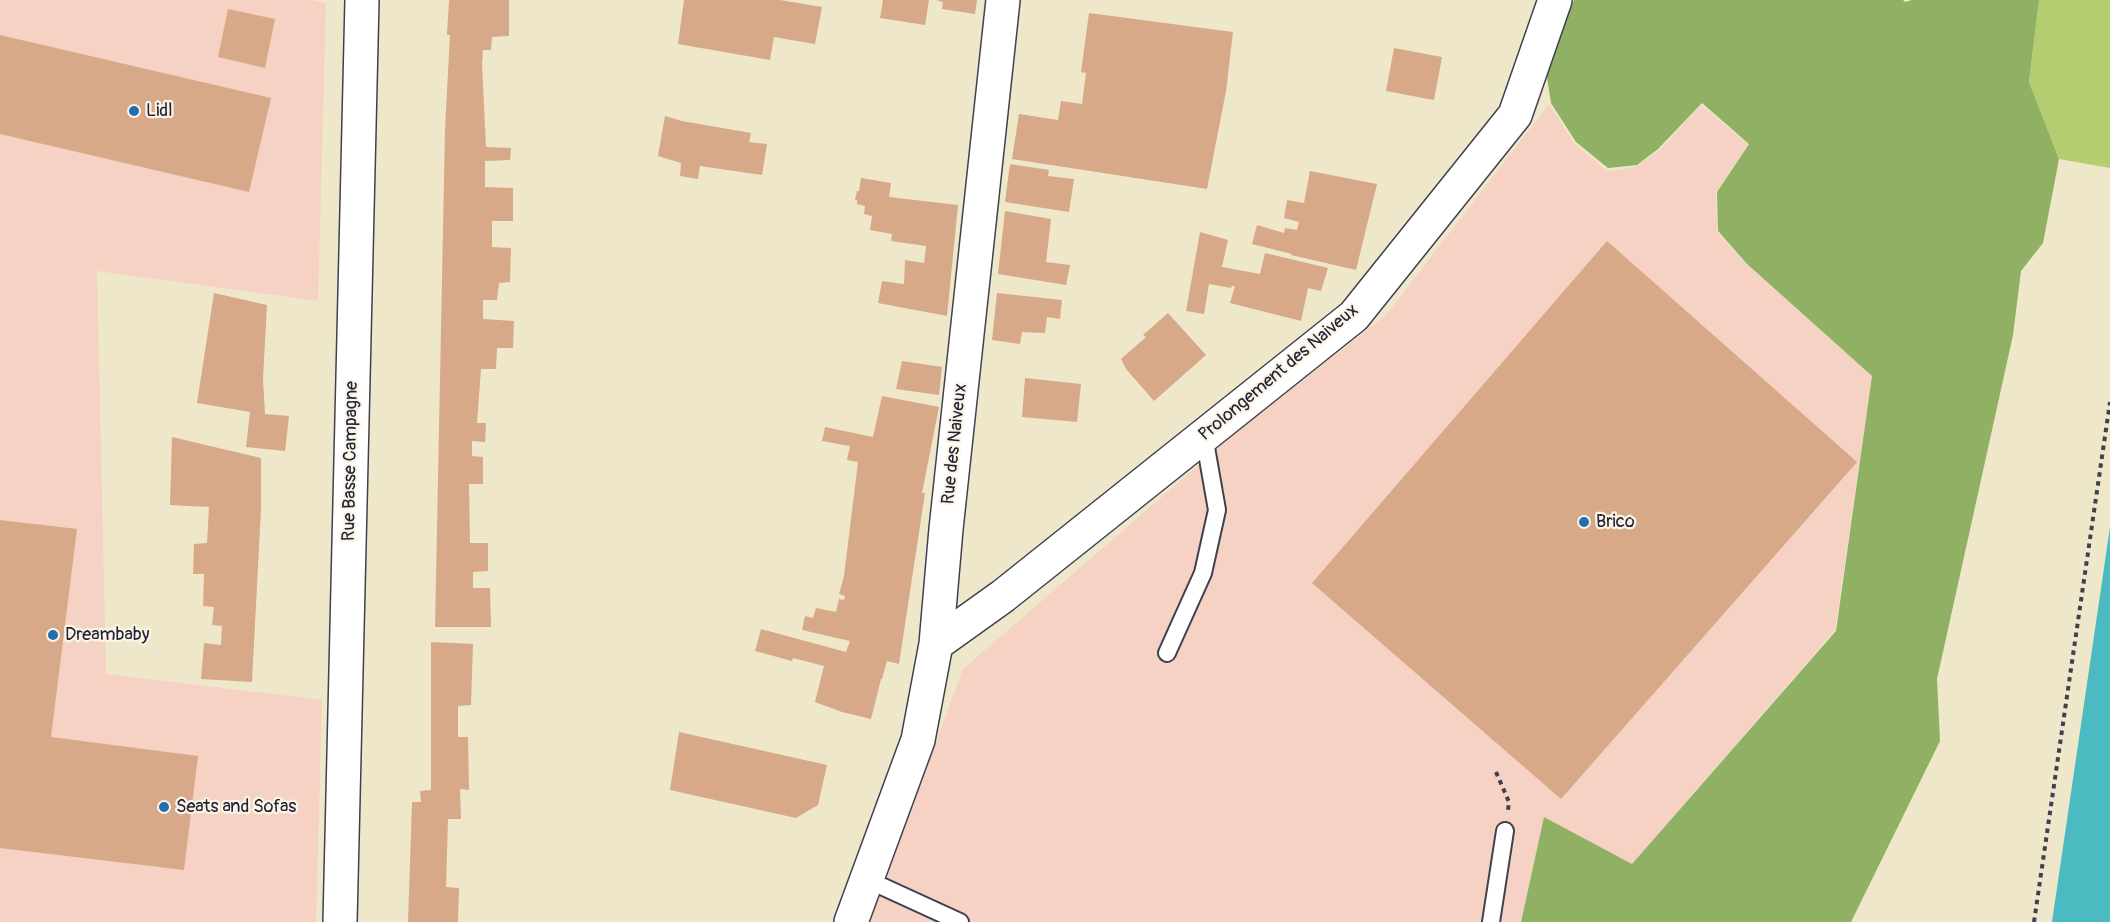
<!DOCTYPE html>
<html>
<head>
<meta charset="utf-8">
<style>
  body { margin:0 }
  canvas { display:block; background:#eee7ca }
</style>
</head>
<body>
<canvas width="2110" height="922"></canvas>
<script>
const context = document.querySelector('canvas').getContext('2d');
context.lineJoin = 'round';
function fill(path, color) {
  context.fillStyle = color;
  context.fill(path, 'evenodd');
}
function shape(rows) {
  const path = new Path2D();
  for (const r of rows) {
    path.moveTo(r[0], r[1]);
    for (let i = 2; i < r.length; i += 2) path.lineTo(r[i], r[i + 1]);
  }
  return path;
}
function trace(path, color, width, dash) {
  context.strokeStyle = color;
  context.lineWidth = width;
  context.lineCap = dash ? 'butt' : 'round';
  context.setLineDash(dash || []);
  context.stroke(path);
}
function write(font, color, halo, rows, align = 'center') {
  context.font = font + ' Pangolin,sans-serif';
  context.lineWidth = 4.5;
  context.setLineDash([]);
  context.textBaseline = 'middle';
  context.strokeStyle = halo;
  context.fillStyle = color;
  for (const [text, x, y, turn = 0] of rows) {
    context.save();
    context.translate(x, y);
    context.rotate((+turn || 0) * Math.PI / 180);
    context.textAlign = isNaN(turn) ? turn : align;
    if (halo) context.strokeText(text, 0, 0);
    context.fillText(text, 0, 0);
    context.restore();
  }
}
const built = shape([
  [0,0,311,0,326,3,318,301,97,271,106,674,322,700,316,922,0,922],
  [1549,104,1574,143,1608,172,1637,166,1660,150,1701,105,1748,144,1716,192,1717,232,1747,265,1872,376,1835,630,1632,864,1544,817,1521,922,870,922,963,669,1239,430,1386,315]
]);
const green = shape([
  [2039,0,2110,0,2110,168,2059,159,2029,82]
]);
const forest = shape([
  [1574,0,1903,0,1905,2,1912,0,2039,0,2029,82,2059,159,2043,243,2021,271,2013,335,1937,679,1940,741,1851,922,1521,922,1544,817,1632,864,1836,631,1872,376,1747,264,1718,231,1717,192,1749,144,1702,103,1658,149,1637,165,1608,168,1576,142,1551,103,1546,71]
]);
const water = shape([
  [2110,527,2110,922,2052,922]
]);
const building = shape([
  [449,0,509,0,509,36,492,37,491,50,483,50,482,64,486,147,511,148,510,160,485,161,485,187,513,188,513,221,492,221,492,247,511,248,510,282,499,283,497,300,483,300,483,319,514,321,513,348,497,348,496,369,481,369,477,423,486,423,485,442,472,441,472,456,483,457,483,484,469,484,470,543,488,543,488,571,473,572,473,588,490,588,491,627,435,627,445,129,450,35,447,35],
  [684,0,780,0,822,7,815,44,774,37,770,60,678,44],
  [883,0,929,0,925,25,880,18],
  [936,0,977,0,975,14,942,9,943,2],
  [228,9,275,19,265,68,218,57],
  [1089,13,1233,32,1226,91,1207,189,1012,159,1019,114,1058,120,1061,101,1082,104,1086,73,1081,72],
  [0,35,271,98,249,192,0,134],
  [1394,48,1442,57,1434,100,1386,91],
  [665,116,682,121,751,133,749,142,767,144,762,175,700,166,698,179,680,176,681,163,658,156],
  [1010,164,1049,170,1048,176,1074,179,1069,212,1005,202],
  [1310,171,1377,184,1356,270,1291,255,1292,254,1252,244,1257,225,1284,233,1285,228,1297,230,1299,222,1284,218,1287,200,1304,203],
  [861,178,891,183,889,197,958,205,947,316,878,303,882,281,904,284,905,260,924,263,926,246,891,241,892,234,870,230,872,216,864,214,865,206,857,204,857,200,855,200,857,191,859,191],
  [1005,211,1051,219,1046,262,1070,265,1066,285,998,274],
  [1200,232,1228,240,1222,267,1260,274,1265,253,1328,268,1321,291,1308,288,1301,321,1230,303,1235,286,1232,286,1231,288,1209,284,1204,314,1186,311],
  [1607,241,1857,462,1561,799,1312,583],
  [214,293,267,305,263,379,265,414,289,416,285,451,246,447,250,412,197,403],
  [997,293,1062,300,1060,319,1047,317,1045,333,1022,332,1020,344,992,340],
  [1168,313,1206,355,1154,401,1126,369,1121,359,1146,337,1143,335],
  [902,361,942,367,939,395,896,389],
  [1025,378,1081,384,1077,422,1022,417],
  [882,396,939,407,922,493,925,493,899,664,887,661,882,679,881,679,871,719,842,712,815,702,824,666,793,658,792,661,755,651,761,629,846,652,850,641,802,630,805,616,813,618,816,608,836,612,839,599,844,600,845,596,839,594,844,576,858,462,847,460,850,446,822,441,825,427,873,437],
  [172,437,261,458,261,509,252,682,201,679,204,643,221,645,222,626,212,625,214,607,203,606,204,574,193,574,194,544,207,543,209,507,170,505],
  [0,520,77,529,51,737,198,756,184,870,0,848],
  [431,642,473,644,471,705,458,706,458,737,468,737,469,790,460,789,461,819,448,819,446,887,459,888,458,922,408,922,412,802,421,802,420,791,431,790],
  [679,732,827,765,818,805,796,818,670,790]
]);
const path = shape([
  [1496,772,1509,802,1508,810],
  [2034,922,2110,402]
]);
const service = shape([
  [1167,653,1203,573,1217,510,1204,436],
  [866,879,960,922],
  [1491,922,1505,831]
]);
const minor = shape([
  [936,644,1003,596,1354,316,1515,115,1555,0],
  [851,922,918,740,936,644,946,529,1003,0]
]);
const secondary = shape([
  [340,922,362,0]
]);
const markers = [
  [134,111,6,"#1f6fb2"],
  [1584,522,6,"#1f6fb2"],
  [53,635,6,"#1f6fb2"],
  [164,807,6,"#1f6fb2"]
];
const poiNames = [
  ["Lidl",146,111],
  ["Brico",1596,522],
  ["Dreambaby",65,635],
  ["Seats and Sofas",176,807]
];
const streetNames = [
  ["Prolongement des Naiveux",1279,373,-40],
  ["Rue des Naiveux",955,444,-84],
  ["Rue Basse Campagne",351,461,-89]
];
fill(built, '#f5d2c3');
fill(green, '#b5cd71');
fill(forest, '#90b063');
fill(water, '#4cbbc1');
fill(building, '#d7a989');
trace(service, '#414050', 20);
trace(minor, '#414050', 36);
trace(secondary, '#414050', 36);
trace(path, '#414050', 4, [4.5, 4.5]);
trace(service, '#fff', 16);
trace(minor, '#fff', 33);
trace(secondary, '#fff', 33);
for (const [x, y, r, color] of markers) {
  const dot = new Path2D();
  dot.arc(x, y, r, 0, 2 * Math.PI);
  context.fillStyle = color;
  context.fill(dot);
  trace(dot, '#fcf5e5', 2);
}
write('18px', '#22223b', '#fcf5e5', poiNames, 'left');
write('18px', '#22223b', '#fcf5e5', streetNames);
</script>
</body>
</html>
